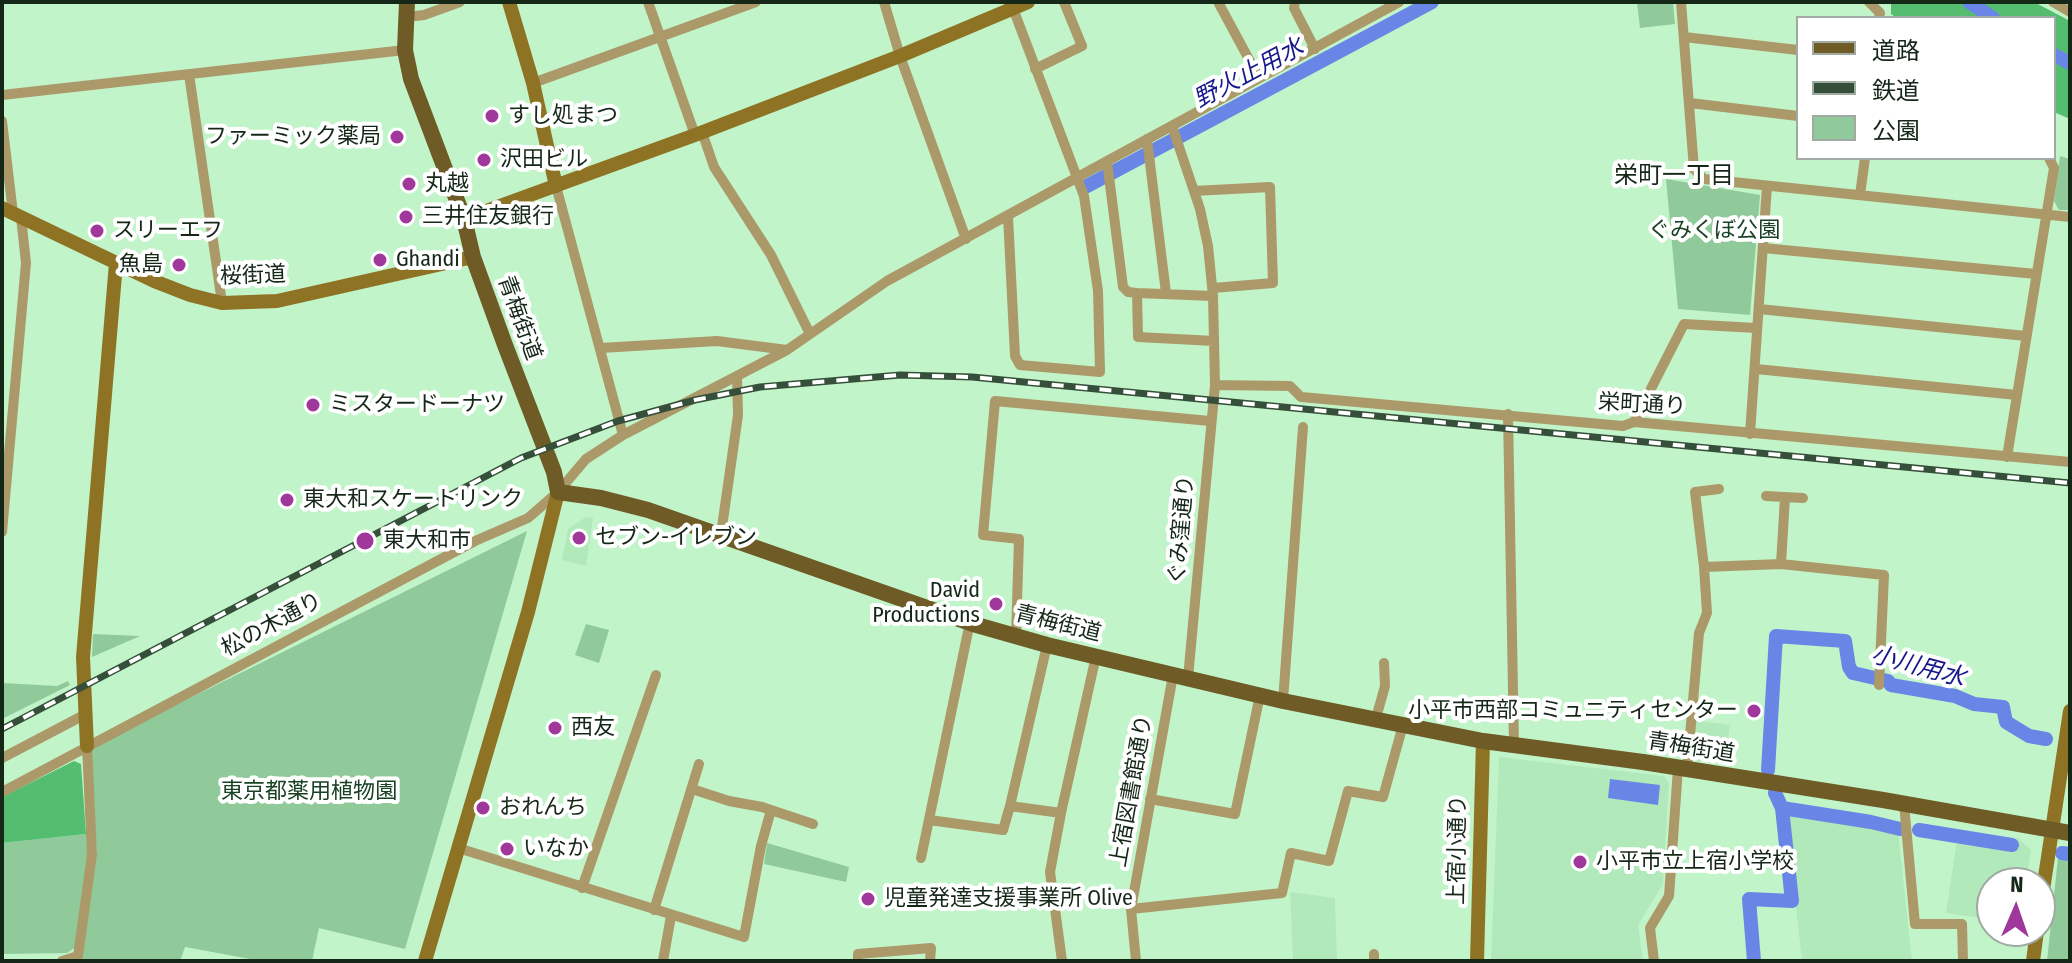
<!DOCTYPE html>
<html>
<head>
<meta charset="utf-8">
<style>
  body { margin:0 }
  #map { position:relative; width:2072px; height:963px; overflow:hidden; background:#c2f4ca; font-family:"Fira Sans Condensed","Noto Sans JP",sans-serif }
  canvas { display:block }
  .frame { position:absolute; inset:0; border:4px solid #152818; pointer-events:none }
  .legend { position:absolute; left:1796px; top:16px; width:260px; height:144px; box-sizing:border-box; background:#fff; border:2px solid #a1a9a3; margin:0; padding:10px 14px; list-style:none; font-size:24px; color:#152818 }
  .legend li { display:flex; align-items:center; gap:16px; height:40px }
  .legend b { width:40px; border:2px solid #a1a9a3 }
  .north { position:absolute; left:1976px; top:867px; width:80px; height:80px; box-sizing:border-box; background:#fff; border:2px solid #a1a9a3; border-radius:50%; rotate:2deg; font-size:22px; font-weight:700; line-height:32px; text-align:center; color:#152818 }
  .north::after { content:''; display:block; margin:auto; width:28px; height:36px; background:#a0389c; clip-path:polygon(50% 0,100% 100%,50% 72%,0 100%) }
</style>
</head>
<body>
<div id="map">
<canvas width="2072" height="963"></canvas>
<div class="frame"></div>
<ul class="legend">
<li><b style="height:10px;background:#6e5b26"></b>道路</li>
<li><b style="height:10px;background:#364f3a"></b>鉄道</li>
<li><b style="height:22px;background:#90c99a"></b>公園</li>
</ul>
<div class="north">N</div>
</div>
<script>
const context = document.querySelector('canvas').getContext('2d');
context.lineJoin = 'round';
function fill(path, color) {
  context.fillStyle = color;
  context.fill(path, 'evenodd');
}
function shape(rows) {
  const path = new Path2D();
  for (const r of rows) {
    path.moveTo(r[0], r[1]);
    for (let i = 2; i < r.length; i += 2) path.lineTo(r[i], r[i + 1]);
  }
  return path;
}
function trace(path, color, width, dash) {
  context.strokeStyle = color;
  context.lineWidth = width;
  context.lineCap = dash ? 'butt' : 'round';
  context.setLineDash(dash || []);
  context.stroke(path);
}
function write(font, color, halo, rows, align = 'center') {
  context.font = font + ' "Fira Sans Condensed","Noto Sans JP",sans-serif';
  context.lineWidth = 8;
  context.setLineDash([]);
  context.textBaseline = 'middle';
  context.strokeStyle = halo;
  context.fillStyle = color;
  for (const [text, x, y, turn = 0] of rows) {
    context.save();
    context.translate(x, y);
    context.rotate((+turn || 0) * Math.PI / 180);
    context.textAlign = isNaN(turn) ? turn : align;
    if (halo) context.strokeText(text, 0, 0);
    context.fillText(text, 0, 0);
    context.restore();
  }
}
const built = shape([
  [586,517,593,518,586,566,562,560,568,529],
  [1695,720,1730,725,1725,764,1696,761,1691,754],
  [1499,757,1664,776,1669,783,1663,884,1638,925,1643,961,1491,961],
  [1785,811,1898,831,1912,961,1802,961],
  [2017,837,2031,850,2026,883,1992,883,1992,920,1946,913,1957,840,2002,848,2015,845],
  [1290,892,1335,898,1337,961,1293,961]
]);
const green = shape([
  [1637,2,1673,2,1675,24,1640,28],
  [2060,156,2070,159,2070,210,2059,210,2054,201],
  [1666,179,1760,195,1750,315,1678,309],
  [527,531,405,949,319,928,312,961,261,961,185,947,180,961,82,959,97,854,89,748],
  [586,624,609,630,599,663,575,655],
  [93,634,140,636,92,657],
  [68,681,70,685,2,719,2,683,57,686],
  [86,834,88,855,76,947,67,953,2,954,2,843],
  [767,843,849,867,846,882,764,864],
  [2058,858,2070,860,2070,961,2047,961]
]);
const forest = shape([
  [1891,2,2034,2,2070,21,2070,119,2054,112,2054,18,1897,18,1891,14],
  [74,761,81,764,86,834,2,843,2,797]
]);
const water = shape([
  [1610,779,1660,785,1658,805,1608,798]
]);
const canal = shape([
  [1969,2,1993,18],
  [2054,55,2070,63],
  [1087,186,1432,2],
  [1768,770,1776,636,1845,641,1849,667,1853,673,1888,681,1891,685,1955,696,1974,704,2003,707,2006,722,2029,736,2046,739],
  [1775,793,1782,808],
  [1919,830,2012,845],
  [2062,853,2070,854],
  [1754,961,1749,899,1792,901,1782,808,1871,822,1900,829]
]);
const street = shape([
  [648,2,695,135],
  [884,2,900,56,966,239],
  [1218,2,1259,78],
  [1295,2,1294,8,1315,49],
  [1681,2,1694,169,1704,179,2070,217],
  [1869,2,1880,13,1879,18],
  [2053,2,2070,12],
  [406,17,424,15,460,2],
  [1684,37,1798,50],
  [1035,69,1082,46,1064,2],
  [189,74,222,303],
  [533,83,756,2],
  [2,95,405,50],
  [1690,103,1798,116],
  [2,121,13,213],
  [1172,126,1200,209,1208,246,1213,296,1215,385,1188,678],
  [702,132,714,167,771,255,810,334],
  [1147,139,1166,293],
  [1107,161,1123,287,1128,292,1137,293,1213,296],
  [556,186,623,435],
  [1194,191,1270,187,1273,283,1213,288],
  [1860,195,1865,158],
  [1008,216,1015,356,1020,365,1100,372,1098,291,1084,196,1011,3],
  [1763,248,2036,274],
  [1137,293,1138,337,1214,341],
  [1759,309,2026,336],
  [601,348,717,341,787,350,887,281,1399,2],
  [1756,369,2017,395],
  [1215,385,1290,386,1301,397,1623,426,1634,422,2070,462],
  [1508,414,1514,746],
  [1634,422,1684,324,1756,328],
  [1750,434,1767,186],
  [2007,457,2054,168,2049,158],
  [1766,496,1803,498],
  [2,532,26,263,21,217],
  [721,534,738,415,737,377],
  [1781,564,1884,575,1879,685],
  [1704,567,1695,492,1719,489],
  [1016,636,1019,539,983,535,995,401,1210,421],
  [1047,645,1010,806,1061,813],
  [1283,701,1303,427],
  [1376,718,1385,686,1384,663],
  [2,758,86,714],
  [1687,769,1699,633,1707,613,1704,567,1781,564,1785,497],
  [692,789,729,801,762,807,813,824],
  [2,792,475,541,528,518,558,492,586,459,623,435,787,350],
  [1150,799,1235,814,1260,695],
  [1904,804,1915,924,1962,924,1963,961],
  [929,820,1003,830,1010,806],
  [458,848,744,937,761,846,771,810],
  [921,858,970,622],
  [582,888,656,675],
  [1131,909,1282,893,1291,853,1329,861,1348,791,1383,797,1403,725],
  [654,910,699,764],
  [1374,954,1374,961],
  [62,961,78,956,92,855,87,746],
  [663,961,671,916],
  [858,961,858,954,931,948,930,961],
  [1062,961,1050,872,1061,813,1096,656],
  [1136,961,1131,909,1173,675],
  [1654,961,1650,928,1669,896,1678,768]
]);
const secondary = shape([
  [509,2,533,83,556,186],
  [2,208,154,281,190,295,222,303,277,301,473,257],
  [464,219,695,135,900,56,1028,2],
  [87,746,83,657,116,263],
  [2040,910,2070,711],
  [425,961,528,612,558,492],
  [1477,961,1483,741],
  [2033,961,2037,931]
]);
const primary = shape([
  [407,2,405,50,411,79,464,219,473,257,505,345,554,472,558,492,601,498,648,510,973,624,1047,645,1283,701,1483,741,1643,762,1883,800,2070,833]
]);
const rail = shape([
  [2,729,521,458,618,421,695,400,760,387,900,375,972,377,2070,483]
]);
const markers = [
  [492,116,8,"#a0389c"],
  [397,137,8,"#a0389c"],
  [484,160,8,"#a0389c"],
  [409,184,8,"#a0389c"],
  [406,217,8,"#a0389c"],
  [97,231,8,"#a0389c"],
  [380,260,8,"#a0389c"],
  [179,265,8,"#a0389c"],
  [313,405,8,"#a0389c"],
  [287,500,8,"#a0389c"],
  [579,538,8,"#a0389c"],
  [365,541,10,"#a0389c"],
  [996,604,8,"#a0389c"],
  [1754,711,8,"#a0389c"],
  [555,728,8,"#a0389c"],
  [483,808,8,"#a0389c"],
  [507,849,8,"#a0389c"],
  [1580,862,8,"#a0389c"],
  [868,899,8,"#a0389c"]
];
const poiNames = [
  ["すし処まつ",508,116],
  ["ファーミック薬局",381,137,"right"],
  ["沢田ビル",500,160],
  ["丸越",425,184],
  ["三井住友銀行",422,217],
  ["スリーエフ",113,231],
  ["Ghandi",396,260],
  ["魚島",163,265,"right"],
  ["ミスタードーナツ",329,405],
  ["東大和スケートリンク",303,500],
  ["セブン-イレブン",595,538],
  ["東大和市",383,541],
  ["David",980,591,"right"],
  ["Productions",980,616,"right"],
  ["小平市西部コミュニティセンター",1738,711,"right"],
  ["西友",571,728],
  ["おれんち",499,808],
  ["いなか",523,849],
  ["小平市立上宿小学校",1596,862],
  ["児童発達支援事業所 Olive",884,899]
];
const parkNames = [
  ["ぐみくぼ公園",1714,231],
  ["東京都薬用植物園",309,792]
];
const streetNames = [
  ["桜街道",253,276,-2],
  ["青梅街道",519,318,70],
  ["栄町通り",1642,405,3],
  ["ぐみ窪通り",1182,530,-85],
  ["青梅街道",1058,624,14],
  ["松の木通り",272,625,-28],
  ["青梅街道",1691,748,9],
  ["上宿図書館通り",1132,791,-80],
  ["上宿小通り",1458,850,-89]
];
const waterNames = [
  ["野火止用水",1249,74,-28],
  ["小川用水",1918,667,15]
];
const neighbourhoodNames = [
  ["栄町一丁目",1674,176]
];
fill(built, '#b2e9bb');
fill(green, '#90c99a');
fill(forest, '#54bd6f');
fill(water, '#6986e7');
trace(canal, '#6986e7', 14);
trace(street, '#ab996a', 10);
trace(secondary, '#8e7324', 14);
trace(primary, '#6e5b26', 16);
trace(rail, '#364f3a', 7);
trace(rail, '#fff', 4, [12]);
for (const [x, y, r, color] of markers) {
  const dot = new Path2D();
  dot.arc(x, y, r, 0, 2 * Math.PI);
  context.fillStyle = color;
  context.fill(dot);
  trace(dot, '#fff', 3);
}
write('22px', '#152818', '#fff', poiNames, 'left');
write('22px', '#194223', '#fff', parkNames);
write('22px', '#152818', '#fff', streetNames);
write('italic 24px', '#16178a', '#fff', waterNames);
write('24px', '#152818', '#fff', neighbourhoodNames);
</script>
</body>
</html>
